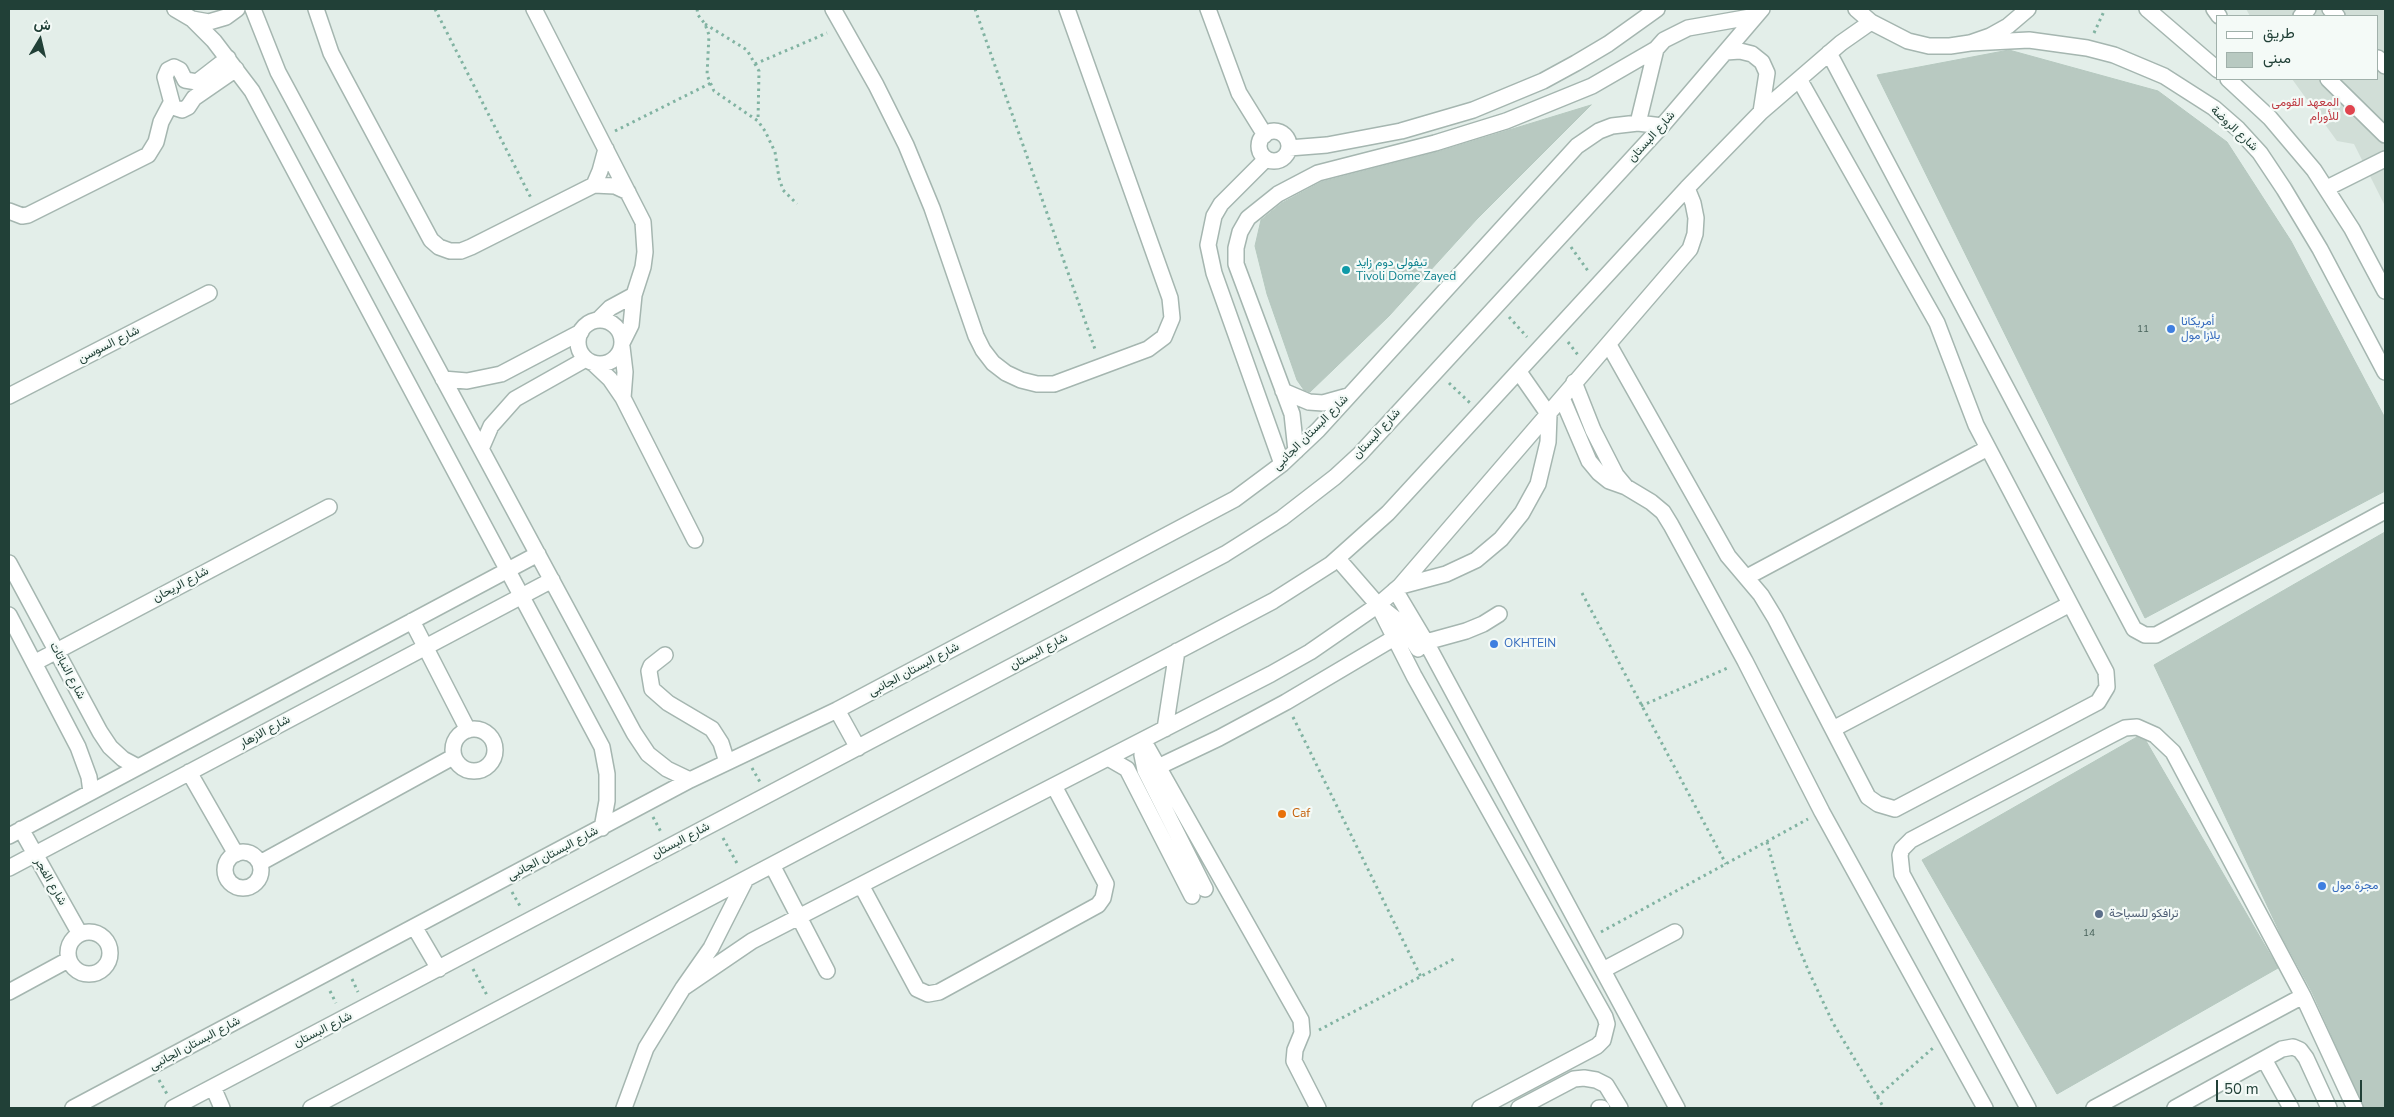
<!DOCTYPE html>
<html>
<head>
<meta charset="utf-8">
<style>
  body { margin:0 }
  #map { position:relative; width:2394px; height:1117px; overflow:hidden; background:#e3eee9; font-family:"Nunito Sans",Vazirmatn,sans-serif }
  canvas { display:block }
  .frame { position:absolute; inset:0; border:10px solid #214037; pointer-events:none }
  .legend { position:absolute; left:2216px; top:15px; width:162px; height:65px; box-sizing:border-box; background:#f4faf7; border:1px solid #a0b0aa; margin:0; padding:6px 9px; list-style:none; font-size:15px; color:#214037 }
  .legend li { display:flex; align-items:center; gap:10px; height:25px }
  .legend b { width:25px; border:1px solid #a0b0aa }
  .north { position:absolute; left:15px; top:15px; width:50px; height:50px; -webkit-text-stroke:4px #f4faf7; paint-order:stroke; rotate:9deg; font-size:14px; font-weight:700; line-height:20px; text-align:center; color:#214037 }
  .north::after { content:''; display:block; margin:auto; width:18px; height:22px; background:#214037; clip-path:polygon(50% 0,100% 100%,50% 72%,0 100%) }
  .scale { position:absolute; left:2216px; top:1080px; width:146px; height:22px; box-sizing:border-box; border:2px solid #214037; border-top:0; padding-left:6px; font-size:15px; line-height:18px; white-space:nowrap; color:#214037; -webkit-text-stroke:4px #f4faf7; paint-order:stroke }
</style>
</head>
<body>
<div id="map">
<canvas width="2394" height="1117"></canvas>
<div class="frame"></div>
<ul class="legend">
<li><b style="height:6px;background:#fff"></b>طريق</li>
<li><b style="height:14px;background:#b8c9c1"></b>مبنى</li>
</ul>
<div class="north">ش</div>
<div class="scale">50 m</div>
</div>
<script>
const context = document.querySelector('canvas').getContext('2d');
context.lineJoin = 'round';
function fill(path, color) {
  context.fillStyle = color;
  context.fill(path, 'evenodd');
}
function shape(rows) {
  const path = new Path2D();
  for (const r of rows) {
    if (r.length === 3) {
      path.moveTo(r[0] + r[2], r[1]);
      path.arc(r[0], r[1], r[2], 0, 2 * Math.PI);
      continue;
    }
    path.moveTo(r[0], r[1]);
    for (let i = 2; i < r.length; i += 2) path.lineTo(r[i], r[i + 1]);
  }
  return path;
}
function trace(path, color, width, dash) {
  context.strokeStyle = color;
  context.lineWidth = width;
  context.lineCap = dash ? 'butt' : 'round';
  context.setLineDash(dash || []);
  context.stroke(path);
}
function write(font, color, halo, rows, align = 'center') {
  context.font = font + ' "Nunito Sans",Vazirmatn,sans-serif';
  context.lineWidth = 4.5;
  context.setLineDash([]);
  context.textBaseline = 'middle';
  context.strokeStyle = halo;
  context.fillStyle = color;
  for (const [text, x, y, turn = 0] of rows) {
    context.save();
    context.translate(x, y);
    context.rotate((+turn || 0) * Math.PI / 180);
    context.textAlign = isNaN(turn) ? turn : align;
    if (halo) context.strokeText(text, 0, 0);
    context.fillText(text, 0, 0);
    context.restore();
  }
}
const built = shape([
  [2246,9,2385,9,2385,206,2354,144,2337,141,2292,79,2378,79,2378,16,2250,16]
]);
const building = shape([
  [2009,50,2158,91,2227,142,2291,241,2385,418,2385,491,2145,618,1877,75,2009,50],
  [1591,105,1477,219,1389,316,1310,392,1304,390,1297,380,1267,294,1255,246,1261,220,1282,203,1321,182,1437,152,1591,105],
  [2385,532,2385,1108,2364,1108,2312,992,2282,937,2154,665,2385,532],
  [2137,737,2146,741,2278,968,2057,1094,1922,860,2137,737]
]);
const path = shape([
  [435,9,531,198],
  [697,9,698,15,705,24,709,35,707,75,714,91,758,121,765,131,775,152,779,178,783,190,797,204],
  [975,9,1096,352],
  [705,24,747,50,759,71,758,121],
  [2094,33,2105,9],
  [755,64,827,33],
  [615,131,711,83],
  [1571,247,1588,271],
  [1509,317,1527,337],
  [1568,342,1578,355],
  [1449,383,1470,403],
  [1582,593,1726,864],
  [1641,706,1730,667],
  [1293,717,1421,977],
  [752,768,760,782],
  [653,817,661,832],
  [723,838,738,865],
  [1767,842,1791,929,1809,972,1833,1023,1884,1108],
  [512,892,520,906],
  [1601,932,1808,819],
  [473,969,488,997],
  [352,979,358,992],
  [330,991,336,1003],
  [1319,1030,1454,959],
  [159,1080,167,1094],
  [1877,1097,1933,1048]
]);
const minor = shape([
  [175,9,192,19,209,22,226,17,237,9],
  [253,9,278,72,634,733,648,754,667,769,690,780],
  [316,9,331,53,342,74,431,240,439,247,450,251,461,251,471,247,594,185,615,186,628,192],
  [534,9,643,222,645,252,643,267,634,295,631,325,622,343],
  [833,9,876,85,906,145,932,208,976,336,983,350,993,363,1006,373,1021,380,1037,384,1054,384,1148,349,1164,337,1172,318,1170,298,1067,9],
  [1208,9,1239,93,1265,135],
  [1856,9,1871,22,1908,41,1929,46,1950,46,1970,43,1990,36,2008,26,2028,9],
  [2147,9,2218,70],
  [2214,9,2219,16],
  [2330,9,2337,16],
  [2301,16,2308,9],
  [192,19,214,41,252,91,602,747,607,774,607,801,602,828],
  [1970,43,2029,40,2087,48,2114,55,2164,76,2214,108,2238,129,2260,153,2284,189,2320,249,2385,372],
  [1726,52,1740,51,1752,54,1762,62,1767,73,1761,112],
  [1829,53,2134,629,2145,635,2156,635,2385,511],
  [228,58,197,82,185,80,180,70,174,67,168,70,165,77,173,107,182,110,188,107,194,98,236,69],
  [2378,58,2385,66],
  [2228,79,2270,118,2314,170,2352,229,2385,291],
  [2328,79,2385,135],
  [1638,123,1656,49,1664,40,1688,28,1756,16],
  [1274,146,15],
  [1289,148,1327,145,1401,131,1473,110,1543,81,1576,63,1608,44,1657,9],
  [1266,159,1221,204,1214,216,1208,245,1214,273,1282,464],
  [594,185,600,171,606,149],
  [2327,188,2385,159],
  [9,211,22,216,28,215,148,155,156,142,161,122,171,103],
  [598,320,610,308,634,295],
  [600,342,22],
  [1609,345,1728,556,1761,595,1775,618,1868,797,1878,804,1895,809,2098,702,2107,687,2106,672,1976,425,1937,323,1799,79],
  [622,347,625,372,623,398],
  [593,363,610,379,623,398,695,540],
  [443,379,467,381,501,374,581,332],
  [1574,382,1593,430,1616,475,1626,487],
  [1283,391,1309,402,1323,403,1348,396],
  [9,396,209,293],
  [1562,398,1589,461,1599,473,1609,481,1626,487,1651,502,1663,512,1671,525,1745,661,1822,812,1985,1108],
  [481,449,491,426,515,399,586,359],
  [1296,451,1292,414,1236,264,1236,248,1240,232,1248,218,1278,194,1318,173,1435,143,1506,121,1592,86,1656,49],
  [1338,559,1378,605,1402,624,1418,649],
  [9,563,100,732,110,747,123,759,138,767],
  [1747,577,1988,448],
  [1401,586,1446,574,1476,560,1501,539,1522,513,1538,484,1548,442,1549,415,1519,372],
  [1395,590,1426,642,1677,1108],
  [1378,605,1414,676,1605,1017,1607,1024,1603,1040,1597,1046,1480,1108],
  [9,615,78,747,89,777,91,792],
  [412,621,468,730],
  [1426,642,1466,631,1483,624,1499,614],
  [665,655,651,666,649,671,652,689,668,703,712,729,721,743,727,762],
  [34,663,329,507],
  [837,710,858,748],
  [474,750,21],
  [1165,729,1177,651],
  [1833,729,2070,604],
  [1143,740,1301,1020,1302,1033,1295,1050,1294,1061,1318,1108],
  [1143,740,1142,755,1145,770,1205,889],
  [1108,758,1127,769,1192,896],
  [1158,767,1219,738,1286,702,1394,638],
  [189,772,236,854],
  [21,829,80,934],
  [9,836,538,554],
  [243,870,18],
  [260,863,453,757],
  [772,865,827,971],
  [9,868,552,580],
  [861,885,917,989,928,994,939,992,1098,905,1103,898,1106,884,1054,786],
  [415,928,439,969],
  [89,953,21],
  [1603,970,1675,932],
  [683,988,752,941,1271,674,1310,652,1378,605,1400,586,1690,249,1695,234,1696,218,1693,203,1687,188],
  [9,992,68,960],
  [2264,1059,2291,1108],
  [213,1087,222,1108],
  [73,1108,690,780,837,710,1235,499,1282,464,1318,430,1577,146,1599,131,1612,126,1638,123,1662,126],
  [173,1108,1225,554,1282,518,1335,477,1360,454,1662,126,1762,9],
  [311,1108,1273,601,1331,564,1388,513,1687,188,1761,112,1841,43,1871,22],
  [624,1108,646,1048,683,988,711,948,746,879],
  [1519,1108,1574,1079,1584,1078,1596,1080,1606,1085,1620,1108],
  [1599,1108,1602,1108],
  [2028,1108,1902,874,1900,855,1902,849,1911,840,2113,734,2125,728,2137,727,2155,735,2173,752,2303,996,2355,1108],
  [2094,1108,2303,996],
  [2175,1108,2282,1049,2293,1047,2300,1050,2306,1058,2329,1108]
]);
const markers = [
  [2350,110,6,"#e0444e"],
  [1346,270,5,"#0f9aa8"],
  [2171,329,5,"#3f7fe0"],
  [1494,644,5,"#3f7fe0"],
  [1282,814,5,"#e8710a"],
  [2322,886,5,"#3f7fe0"],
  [2099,914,5,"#5c6f8a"]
];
const numberNames = [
  ["11",2143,330],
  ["14",2089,934]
];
const healthNames = [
  ["المعهد القومى",2339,103],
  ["للأورام",2339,117]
];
const streetNames = [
  ["شارع الروضة",2234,129,43],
  ["شارع البستان",1652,137,-48],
  ["شارع السوسن",109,345,-27],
  ["شارع البستان الجانبى",1311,433,-45],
  ["شارع البستان",1377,434,-47],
  ["شارع الريحان",181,585,-28],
  ["شارع البستان",1039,652,-28],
  ["شارع البستان الجانبى",914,670,-28],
  ["شارع النباتات",67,671,62],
  ["شارع الازهار",265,732,-28],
  ["شارع البستان",681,841,-28],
  ["شارع البستان الجانبى",553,854,-28],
  ["شارع الفجر",50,882,60],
  ["شارع البستان",323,1030,-27],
  ["شارع البستان الجانبى",195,1044,-28]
];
const cultureNames = [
  ["تيفولى دوم زايد",1356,263],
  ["Tivoli Dome Zayed",1356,277]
];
const shopNames = [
  ["أمريكانا",2181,322],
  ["بلازا مول",2181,336],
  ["OKHTEIN",1504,644],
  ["مجرة مول",2332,886]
];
const foodNames = [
  ["Caf",1292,814]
];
const serviceNames = [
  ["ترافكو للسياحة",2109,914]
];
fill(built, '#d1ded7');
fill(building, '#b8c9c1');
trace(building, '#b5c8bf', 1);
trace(minor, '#a5b6b0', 18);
trace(path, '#81b3a2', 3, [2.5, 4]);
trace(minor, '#fff', 15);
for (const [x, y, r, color] of markers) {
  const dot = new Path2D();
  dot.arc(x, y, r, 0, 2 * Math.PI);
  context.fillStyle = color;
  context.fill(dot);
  trace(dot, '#f4faf7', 2);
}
write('10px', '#47625a', null, numberNames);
write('12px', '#be3a42', '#f4faf7', healthNames, 'right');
write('12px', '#214037', '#f4faf7', streetNames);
write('12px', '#0d838f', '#f4faf7', cultureNames, 'left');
write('12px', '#366cbe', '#f4faf7', shopNames, 'left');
write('12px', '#c56008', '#f4faf7', foodNames, 'left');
write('12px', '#4e5e75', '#f4faf7', serviceNames, 'left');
</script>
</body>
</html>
